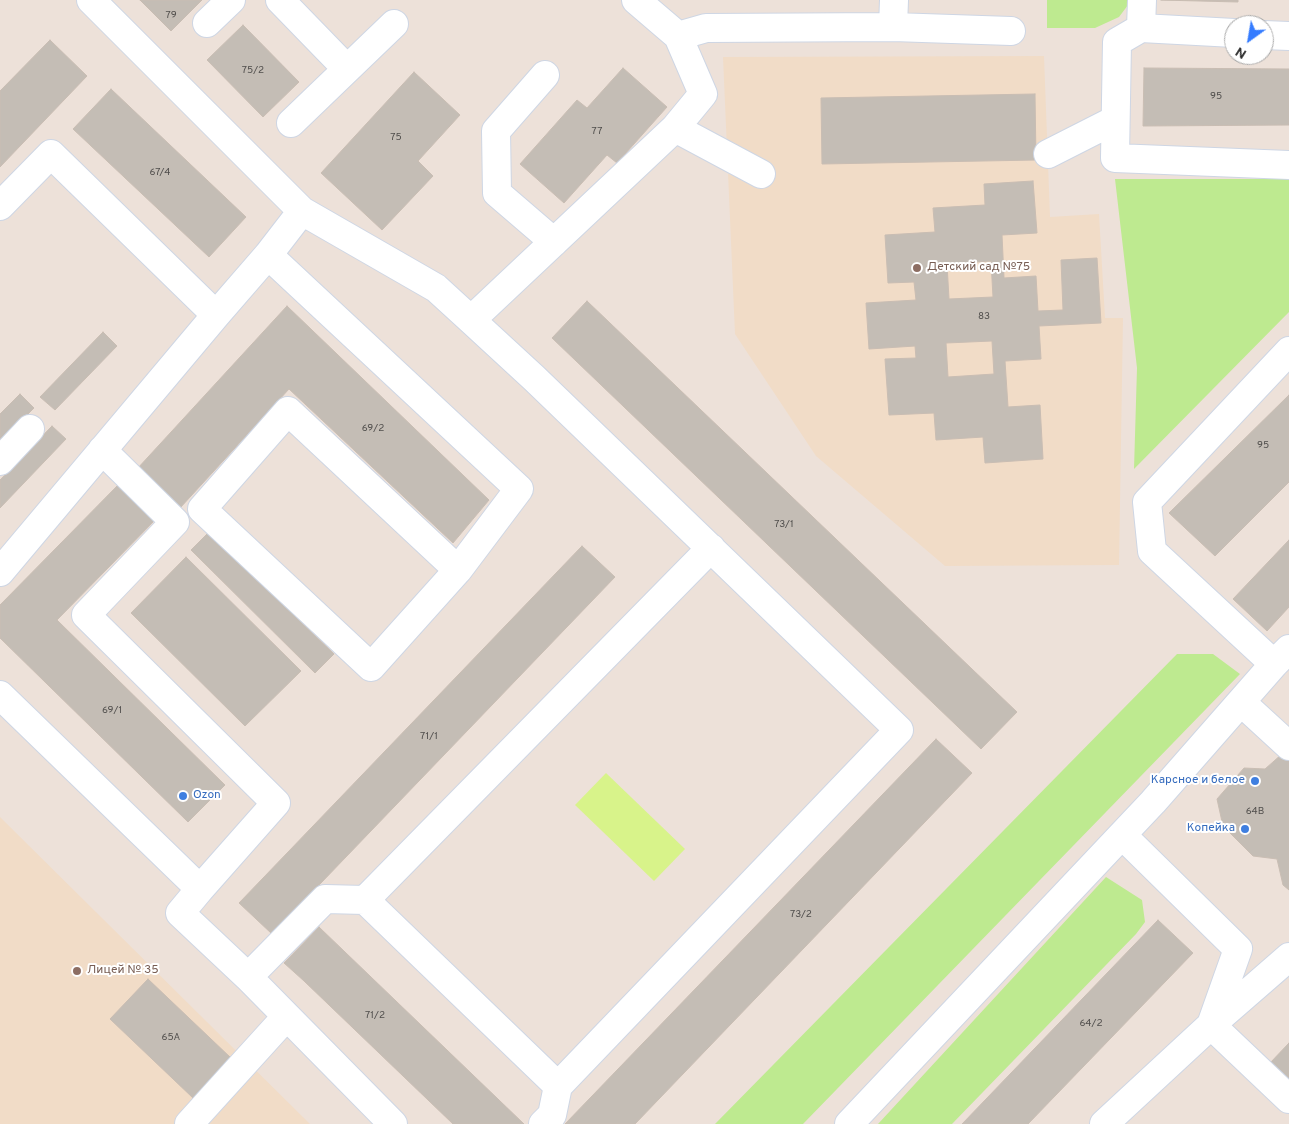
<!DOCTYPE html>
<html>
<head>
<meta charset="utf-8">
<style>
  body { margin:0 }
  #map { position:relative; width:1289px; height:1124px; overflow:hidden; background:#ede1d9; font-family:Overpass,sans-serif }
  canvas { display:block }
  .north { position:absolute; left:1224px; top:15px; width:50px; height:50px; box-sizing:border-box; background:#fff; border:1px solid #a9a9a9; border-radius:50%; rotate:212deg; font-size:14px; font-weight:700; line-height:20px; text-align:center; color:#292929 }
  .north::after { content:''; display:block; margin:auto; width:18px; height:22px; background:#357cff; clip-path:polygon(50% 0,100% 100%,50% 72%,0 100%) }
</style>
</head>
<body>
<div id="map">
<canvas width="1289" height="1124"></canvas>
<div class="north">N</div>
</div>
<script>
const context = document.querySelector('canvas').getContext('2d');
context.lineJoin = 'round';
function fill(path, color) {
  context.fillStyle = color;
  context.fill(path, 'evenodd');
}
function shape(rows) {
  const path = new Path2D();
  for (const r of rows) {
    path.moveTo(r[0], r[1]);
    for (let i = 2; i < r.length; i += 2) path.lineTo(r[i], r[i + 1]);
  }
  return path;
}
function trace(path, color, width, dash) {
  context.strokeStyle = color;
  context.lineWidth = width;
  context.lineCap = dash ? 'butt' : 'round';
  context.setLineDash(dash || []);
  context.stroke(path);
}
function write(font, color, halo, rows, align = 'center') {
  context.font = font + ' Overpass,sans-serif';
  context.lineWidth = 4;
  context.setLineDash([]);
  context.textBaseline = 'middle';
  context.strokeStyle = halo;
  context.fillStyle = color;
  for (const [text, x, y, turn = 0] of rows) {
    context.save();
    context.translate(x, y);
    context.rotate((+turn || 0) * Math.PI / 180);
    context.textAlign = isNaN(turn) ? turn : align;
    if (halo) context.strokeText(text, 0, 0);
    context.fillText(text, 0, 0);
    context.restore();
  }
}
const education = shape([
  [1044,56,1050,217,1099,214,1105,318,1123,318,1119,565,945,566,816,456,735,334,723,57],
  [0,817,310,1124,0,1124]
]);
const green = shape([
  [1047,0,1128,0,1128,5,1119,17,1095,28,1047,28],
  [1115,179,1289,179,1289,312,1134,469,1137,368],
  [1177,654,1213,654,1240,674,803,1124,715,1124],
  [1106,877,1142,900,1145,922,1136,934,952,1124,878,1124]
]);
const pitch = shape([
  [606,773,685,849,654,881,575,805]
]);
const building = shape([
  [140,0,202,0,171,31,140,0],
  [1161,0,1238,0,1238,2,1161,0],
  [243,25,299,82,263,117,207,60,243,25],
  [50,40,87,76,0,167,0,91,50,40],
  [623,68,667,107,617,163,607,155,564,203,520,164,577,100,587,108,623,68],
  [1144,68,1289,69,1289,125,1143,126,1144,68],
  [414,72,460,115,418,161,433,176,382,230,321,173,414,72],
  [111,89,246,217,209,257,73,129,111,89],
  [1035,94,1036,160,822,164,821,98,1035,94],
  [1033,181,1037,233,1002,235,1004,278,1036,276,1038,311,1063,310,1061,260,1097,258,1101,323,1039,326,1041,359,1005,361,1008,407,1040,405,1043,459,985,463,983,437,936,440,934,413,889,415,885,359,916,358,915,346,869,349,866,303,916,300,914,282,888,283,885,235,935,232,933,208,985,205,984,184,1033,181],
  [991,261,993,297,949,299,947,264,991,261],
  [992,341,994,374,948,377,946,343,992,341],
  [587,301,1017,712,981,749,552,338,587,301],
  [287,306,489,500,453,543,289,389,180,508,137,469,287,306],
  [103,332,117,346,55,410,40,397,103,332],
  [20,394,34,408,0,442,0,414,20,394],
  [1289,395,1289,482,1215,556,1169,513,1289,395],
  [52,426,66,439,0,508,0,480,52,426],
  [120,483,157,518,57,620,225,785,188,822,0,638,0,605,120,483],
  [209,532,334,654,315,673,191,550,209,532],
  [1289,540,1289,607,1267,631,1233,599,1289,540],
  [582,546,615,577,272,934,239,903,582,546],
  [186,557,301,671,245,726,131,613,186,557],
  [936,739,972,773,635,1124,565,1124,936,739],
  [1282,754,1289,760,1289,890,1283,885,1277,859,1253,856,1223,826,1217,799,1244,768,1265,769,1282,754],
  [1158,920,1193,953,1028,1124,962,1124,1158,920],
  [319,927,524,1124,453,1124,304,981,284,963,319,927],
  [148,979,231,1058,193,1098,110,1019,148,979],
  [1289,1043,1289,1082,1270,1063,1289,1043]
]);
const minor = shape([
  [91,0,302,211,436,288,471,320,534,378,899,730,558,1086,552,1115,543,1124],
  [280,0,347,69],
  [636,0,678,36,703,94,675,128,761,174],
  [207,23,231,0],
  [893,27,1011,31],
  [1141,28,1142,0],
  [1234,33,1141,28,1117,42,1115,158,1289,165],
  [1264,35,1289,36],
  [678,36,706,28,893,27,894,0],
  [545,75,496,131,497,193,554,242],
  [291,123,394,24],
  [1048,154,1115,120],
  [0,206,51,154,216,315],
  [268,255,519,489,458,570,288,411,202,509,371,667,458,570],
  [471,320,675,128],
  [102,450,175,522,86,615,276,803,200,889],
  [0,461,30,429],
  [0,572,216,315,268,255,302,211],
  [1274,664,1152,551,1147,502,1289,351],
  [0,695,200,889,180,913,248,977,393,1124],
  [1241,702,1289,746],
  [1122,835,1238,949,1211,1025],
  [365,900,558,1086],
  [248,977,325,899,365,900,711,548],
  [1212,1024,1289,957],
  [189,1124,286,1017],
  [849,1124,1153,802,1274,664,1289,649],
  [1104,1124,1211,1025,1289,1099]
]);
const markers = [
  [917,268,5,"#8d6e63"],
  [1255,781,5,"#3f7fe0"],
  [183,796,5,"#3f7fe0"],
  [1245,829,5,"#3f7fe0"],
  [77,971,5,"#8d6e63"]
];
const numberNames = [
  ["79",171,16],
  ["75/2",253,71],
  ["95",1216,97],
  ["77",597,132],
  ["75",396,138],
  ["67/4",160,173],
  ["83",984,317],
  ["69/2",373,429],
  ["95",1263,446],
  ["73/1",784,525],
  ["69/1",112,711],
  ["71/1",429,737],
  ["64В",1255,812],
  ["73/2",801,915],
  ["71/2",375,1016],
  ["64/2",1091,1024],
  ["65А",171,1038]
];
const educationNames = [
  ["Детский сад №75",927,268],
  ["Лицей № 35",87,971]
];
const shopNames = [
  ["Карсное и белое",1245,781],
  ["Ozon",193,796,"left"],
  ["Копейка",1235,829]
];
fill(education, '#f1dcc7');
fill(green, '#beea90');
fill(pitch, '#d8f38a');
fill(building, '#c4bdb5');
trace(building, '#c9bdb3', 1);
trace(minor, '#ced6e4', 30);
trace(minor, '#fff', 28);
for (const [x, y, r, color] of markers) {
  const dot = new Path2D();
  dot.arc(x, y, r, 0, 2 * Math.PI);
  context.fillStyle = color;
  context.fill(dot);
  trace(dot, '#fff', 2);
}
write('10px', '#504e4c', null, numberNames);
write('12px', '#785e54', '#fff', educationNames, 'left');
write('12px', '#366cbe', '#fff', shopNames, 'right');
</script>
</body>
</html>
